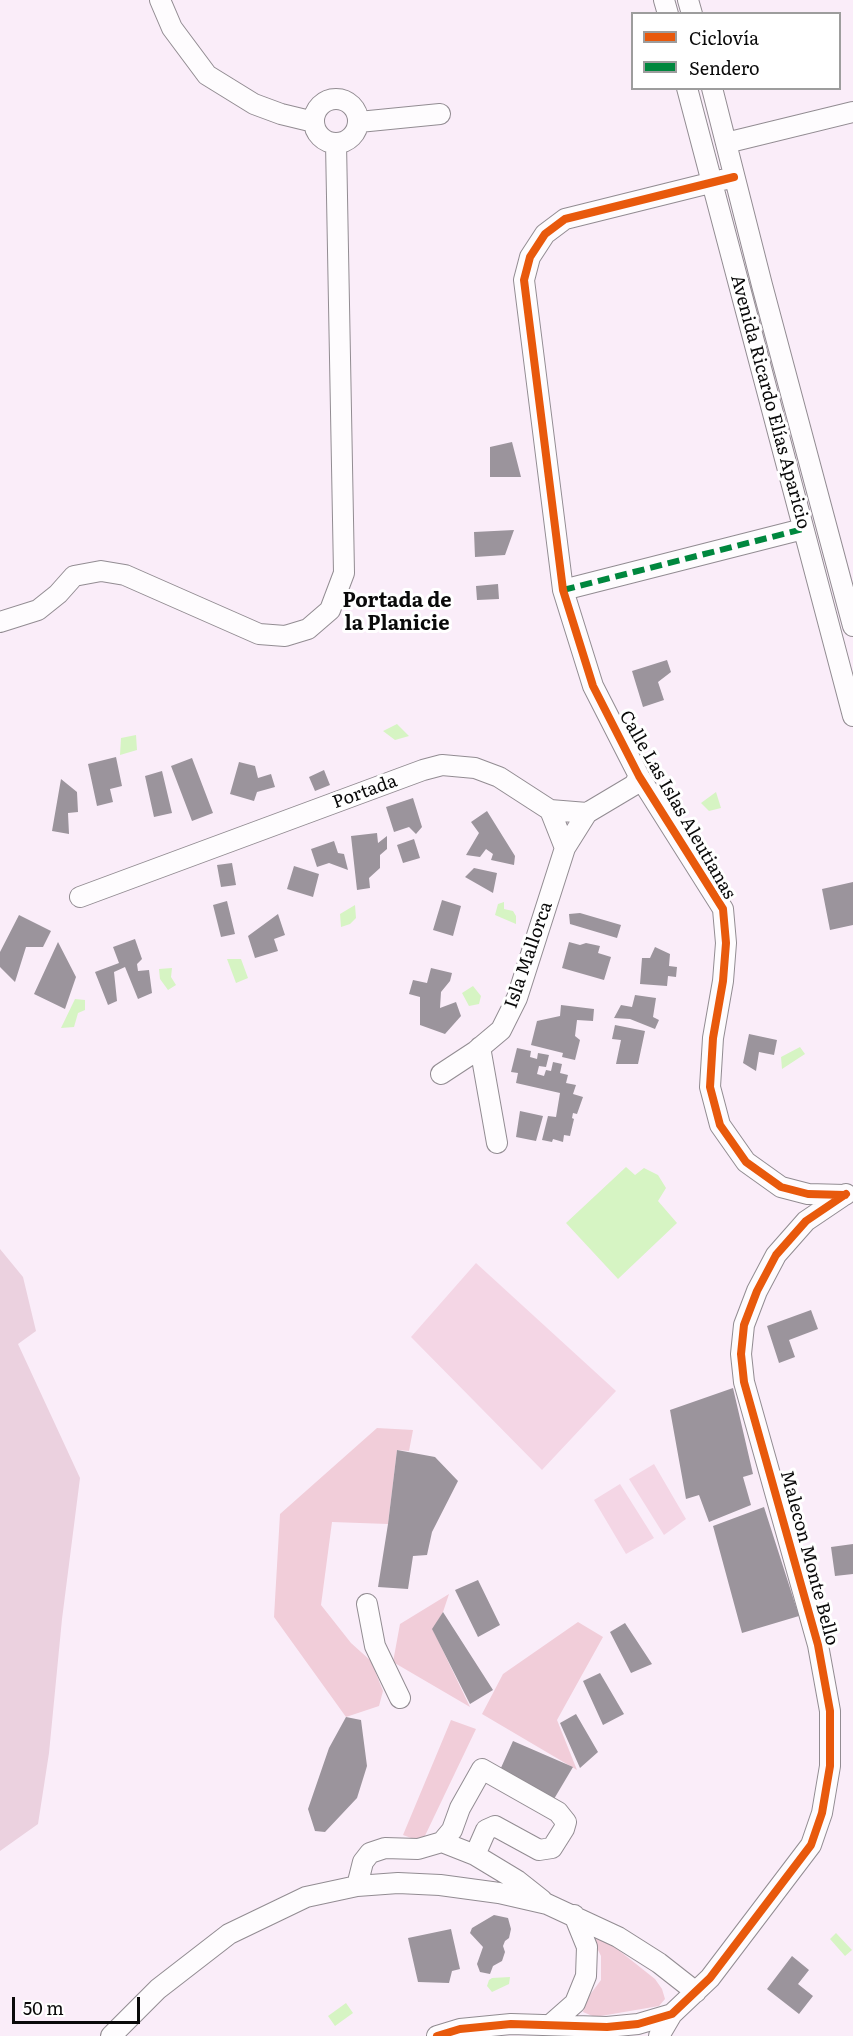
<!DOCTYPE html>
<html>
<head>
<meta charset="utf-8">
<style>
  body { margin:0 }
  #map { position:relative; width:853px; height:2036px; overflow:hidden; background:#faedf9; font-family:Literata,serif }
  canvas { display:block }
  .legend { position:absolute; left:631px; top:12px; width:210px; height:78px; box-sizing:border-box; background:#fff; border:2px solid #9d9d9d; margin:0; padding:8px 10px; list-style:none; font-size:18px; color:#0a0a0a }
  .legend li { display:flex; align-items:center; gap:12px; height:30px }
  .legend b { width:30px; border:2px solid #9d9d9d }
  .scale { position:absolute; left:12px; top:1997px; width:128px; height:27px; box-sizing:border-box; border:3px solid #0a0a0a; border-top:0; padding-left:8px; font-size:18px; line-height:21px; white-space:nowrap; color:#0a0a0a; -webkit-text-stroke:4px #fff; paint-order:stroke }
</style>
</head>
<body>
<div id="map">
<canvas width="853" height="2036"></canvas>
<ul class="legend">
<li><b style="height:8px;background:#e8590c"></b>Ciclovía</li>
<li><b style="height:8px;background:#00873e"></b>Sendero</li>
</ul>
<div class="scale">50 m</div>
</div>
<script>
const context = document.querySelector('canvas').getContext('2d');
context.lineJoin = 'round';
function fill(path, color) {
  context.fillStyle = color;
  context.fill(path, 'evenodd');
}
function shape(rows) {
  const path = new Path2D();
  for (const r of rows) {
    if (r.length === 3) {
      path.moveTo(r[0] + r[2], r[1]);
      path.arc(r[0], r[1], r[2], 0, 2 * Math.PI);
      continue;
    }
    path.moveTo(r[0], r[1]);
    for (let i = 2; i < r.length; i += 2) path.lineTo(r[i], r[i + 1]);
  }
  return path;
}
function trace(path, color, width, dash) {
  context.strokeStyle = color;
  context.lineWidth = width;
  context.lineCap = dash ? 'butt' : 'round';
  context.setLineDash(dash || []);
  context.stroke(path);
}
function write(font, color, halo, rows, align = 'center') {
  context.font = font + ' Literata,serif';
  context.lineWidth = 6;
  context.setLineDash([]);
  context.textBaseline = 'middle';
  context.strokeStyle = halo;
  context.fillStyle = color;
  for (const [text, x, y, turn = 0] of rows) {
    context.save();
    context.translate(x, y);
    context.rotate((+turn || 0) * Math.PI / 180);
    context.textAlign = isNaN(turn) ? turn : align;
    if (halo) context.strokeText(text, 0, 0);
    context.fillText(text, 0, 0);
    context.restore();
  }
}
const green = shape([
  [377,1428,413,1430,409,1451,397,1450,388,1524,332,1522,321,1605,351,1643,371,1661,383,1691,379,1706,346,1717,274,1617,280,1514],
  [449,1594,443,1612,433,1630,470,1707,393,1662,400,1624],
  [578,1622,603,1637,557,1720,577,1770,482,1714,503,1674],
  [451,1720,476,1729,422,1842,403,1835],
  [602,1937,655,1979,662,1989,665,1999,659,2006,595,2017,583,2012,586,2000,601,1980,601,1956,593,1940]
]);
const cemetery = shape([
  [0,1249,23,1277,36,1331,18,1344,80,1478,62,1619,49,1753,38,1824,0,1851]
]);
const pitch = shape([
  [476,1263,616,1391,542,1470,411,1337],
  [654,1464,686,1519,664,1535,629,1479],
  [620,1484,654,1538,626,1554,594,1500]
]);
const water = shape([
  [397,724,409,736,395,740,383,731],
  [136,735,137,750,120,755,121,738],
  [716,792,721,808,709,811,701,803],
  [504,902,504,909,513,911,516,916,516,924,495,915,498,904],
  [355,905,356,918,350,924,341,927,340,914],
  [227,959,241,959,248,978,236,983],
  [172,968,171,977,176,985,168,990,160,979,159,969],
  [473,986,481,996,479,1004,469,1006,462,993],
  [75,999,85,1000,85,1010,78,1013,74,1027,61,1028],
  [800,1047,805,1054,782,1069,781,1057],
  [626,1167,635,1175,644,1168,658,1175,666,1188,658,1201,677,1223,618,1279,566,1223],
  [836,1933,852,1950,845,1956,830,1939],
  [510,1977,509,1984,492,1992,487,1986,489,1980,492,1978],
  [346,2003,353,2013,335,2026,328,2016]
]);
const building = shape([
  [512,442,521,477,490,477,490,447],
  [514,530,505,555,475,557,474,532],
  [498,584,499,599,477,600,476,586],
  [667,660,671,672,658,682,664,700,643,707,632,671],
  [116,757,122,786,110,789,113,802,97,806,88,764],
  [192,758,213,813,192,821,171,766],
  [239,762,255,766,258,778,271,774,275,787,257,792,254,801,230,794],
  [324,770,330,785,315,791,309,777],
  [162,771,172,813,154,817,145,776],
  [61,779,77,792,78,812,68,813,69,834,52,831],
  [413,798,422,827,416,834,409,827,394,832,386,807],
  [487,811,515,856,514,865,491,860,493,854,486,849,480,857,466,855,479,833,471,822],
  [377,833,378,843,387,836,387,849,380,855,380,868,369,878,370,888,357,890,351,836],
  [414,839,420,858,403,863,397,845],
  [334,841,338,853,344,854,348,870,329,863,317,867,311,849],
  [232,863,236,885,221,887,217,865],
  [294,866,319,874,313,897,287,889],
  [474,868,497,873,493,893,465,877],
  [853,882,853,925,830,930,822,889],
  [442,900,461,906,453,936,433,930],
  [227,901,235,934,221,937,213,905],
  [580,913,621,925,617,938,570,924,569,914],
  [278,914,285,935,274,939,278,951,255,958,248,936],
  [19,915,51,931,43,947,26,947,15,982,0,967,0,952],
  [135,939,142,959,137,964,138,971,149,970,152,993,138,999,125,967,114,972,117,1001,108,1005,95,972,119,963,113,947],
  [58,942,76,977,65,1009,34,994],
  [569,942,580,945,586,943,600,946,598,953,611,957,604,980,562,968],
  [655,947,670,954,669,966,677,967,676,977,668,976,667,986,640,984,642,958,650,958],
  [431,968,452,973,450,981,441,992,440,1008,456,1002,461,1016,445,1034,420,1025,420,997,409,994,413,980,427,983],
  [635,995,656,998,653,1017,659,1020,655,1029,630,1019,614,1018,621,1005,632,1007],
  [561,1005,594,1009,593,1021,577,1020,575,1036,580,1040,575,1060,562,1057,563,1053,531,1045,537,1021,560,1016],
  [615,1025,645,1031,638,1064,616,1064,621,1040,612,1039],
  [749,1034,777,1040,774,1055,759,1052,756,1071,743,1063],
  [517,1048,531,1051,530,1057,537,1059,538,1053,549,1055,546,1067,539,1066,537,1074,544,1076,546,1070,551,1071,553,1062,562,1064,560,1073,568,1075,566,1083,576,1085,573,1094,583,1097,577,1114,573,1113,572,1118,574,1119,570,1136,564,1135,563,1142,553,1139,552,1142,542,1140,548,1116,556,1117,560,1093,516,1083,518,1073,511,1072],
  [520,1111,543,1116,536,1141,516,1137],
  [811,1310,818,1329,789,1340,795,1357,779,1363,767,1326],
  [733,1388,753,1474,743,1477,751,1505,709,1522,699,1495,686,1499,670,1410],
  [397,1450,435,1457,458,1481,432,1532,427,1555,413,1556,408,1589,378,1587,388,1524],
  [764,1507,799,1616,742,1633,713,1526],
  [853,1544,853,1574,835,1576,831,1547],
  [478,1580,500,1625,478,1637,455,1590],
  [443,1612,493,1690,470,1704,432,1629],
  [625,1623,652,1664,631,1673,610,1632],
  [600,1673,624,1714,603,1725,583,1681],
  [576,1714,598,1752,580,1768,560,1723],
  [346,1717,361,1720,367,1766,357,1798,325,1832,315,1831,308,1809,329,1748],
  [513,1741,573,1767,554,1799,500,1770],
  [494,1915,508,1918,511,1929,509,1938,505,1941,503,1946,505,1952,502,1961,493,1966,490,1974,480,1972,477,1964,483,1947,470,1933,472,1928],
  [451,1929,460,1969,452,1971,449,1983,418,1982,408,1938],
  [792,1956,809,1970,798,1984,813,1996,799,2014,767,1989]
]);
const minor = shape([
  [160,0,172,28,207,75,254,104,281,114,314,122],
  [664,0,668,14],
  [688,0,692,14],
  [687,88,853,716],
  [712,88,762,285,853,626],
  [336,121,22],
  [359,122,440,114],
  [726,143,853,112],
  [734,177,565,219,545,234,530,257,524,280,563,590,593,686,639,776,723,909,726,943,723,981,713,1038,710,1087,720,1125,746,1162,781,1187,808,1194,845,1195],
  [563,590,803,529],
  [0,622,38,610,58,594,74,576,101,571,125,575,259,634,285,636,308,629,330,610,344,573,336,143],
  [550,810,565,848],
  [80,897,423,770,442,765,475,768,499,777,550,810,587,813,634,785,639,776],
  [480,1047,497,1143],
  [441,1074,476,1051,501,1030,517,998,565,848,587,813],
  [367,1604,375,1646,400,1698],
  [442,1842,475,1855,518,1881,542,1900],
  [357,1886,363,1862,370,1853,385,1848,418,1849,442,1842,452,1830,460,1808,482,1769,558,1812,566,1822,564,1829,552,1848,539,1850,495,1826,486,1830,475,1855],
  [550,2025,575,2003,586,1976,587,1947,574,1915],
  [111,2036,158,1989,229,1934,306,1897,357,1886,398,1883,440,1885,499,1893,547,1904,618,1937,659,1963,696,1992],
  [437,2036,460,2029,511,2024,607,2027,638,2024,672,2014,710,1978,811,1845,822,1813,830,1766,830,1711,818,1645,744,1382,741,1354,744,1325,757,1291,776,1255,806,1221,846,1194],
  [659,2036,672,2014]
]);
const quiet = shape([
  [563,590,803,529]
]);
const cycleway = shape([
  [734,177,565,219,545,234,530,257,524,280,563,590,593,686,639,776,723,909,726,943,723,981,713,1038,710,1087,720,1125,746,1162,781,1187,808,1194,845,1195],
  [437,2036,460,2029,511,2024,607,2027,638,2024,672,2014,710,1978,811,1845,822,1813,830,1766,830,1711,818,1645,744,1382,741,1354,744,1325,757,1291,776,1255,806,1221,846,1194]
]);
const streetNames = [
  ["Avenida Ricardo Elías Aparicio",770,402,75],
  ["Portada",365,792,-20],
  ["Calle Las Islas Aleutianas",677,805,60],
  ["Isla Mallorca",529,955,-71],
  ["Malecon Monte Bello",809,1558,75]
];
const neighbourhoodNames = [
  ["Portada de",397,601],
  ["la Planicie",397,624]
];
fill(green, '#f1cdd9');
fill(cemetery, '#ebd1df');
fill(pitch, '#f4d6e5');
fill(water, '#d6f4c3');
fill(building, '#9b949c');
trace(minor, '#928c92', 22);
trace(minor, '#fefcfe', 20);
trace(quiet, '#00873e', 6, [12, 6]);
trace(cycleway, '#e8590c', 8);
write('18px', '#0a0a0a', '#fff', streetNames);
write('bold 20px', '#0a0a0a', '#fff', neighbourhoodNames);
</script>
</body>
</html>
